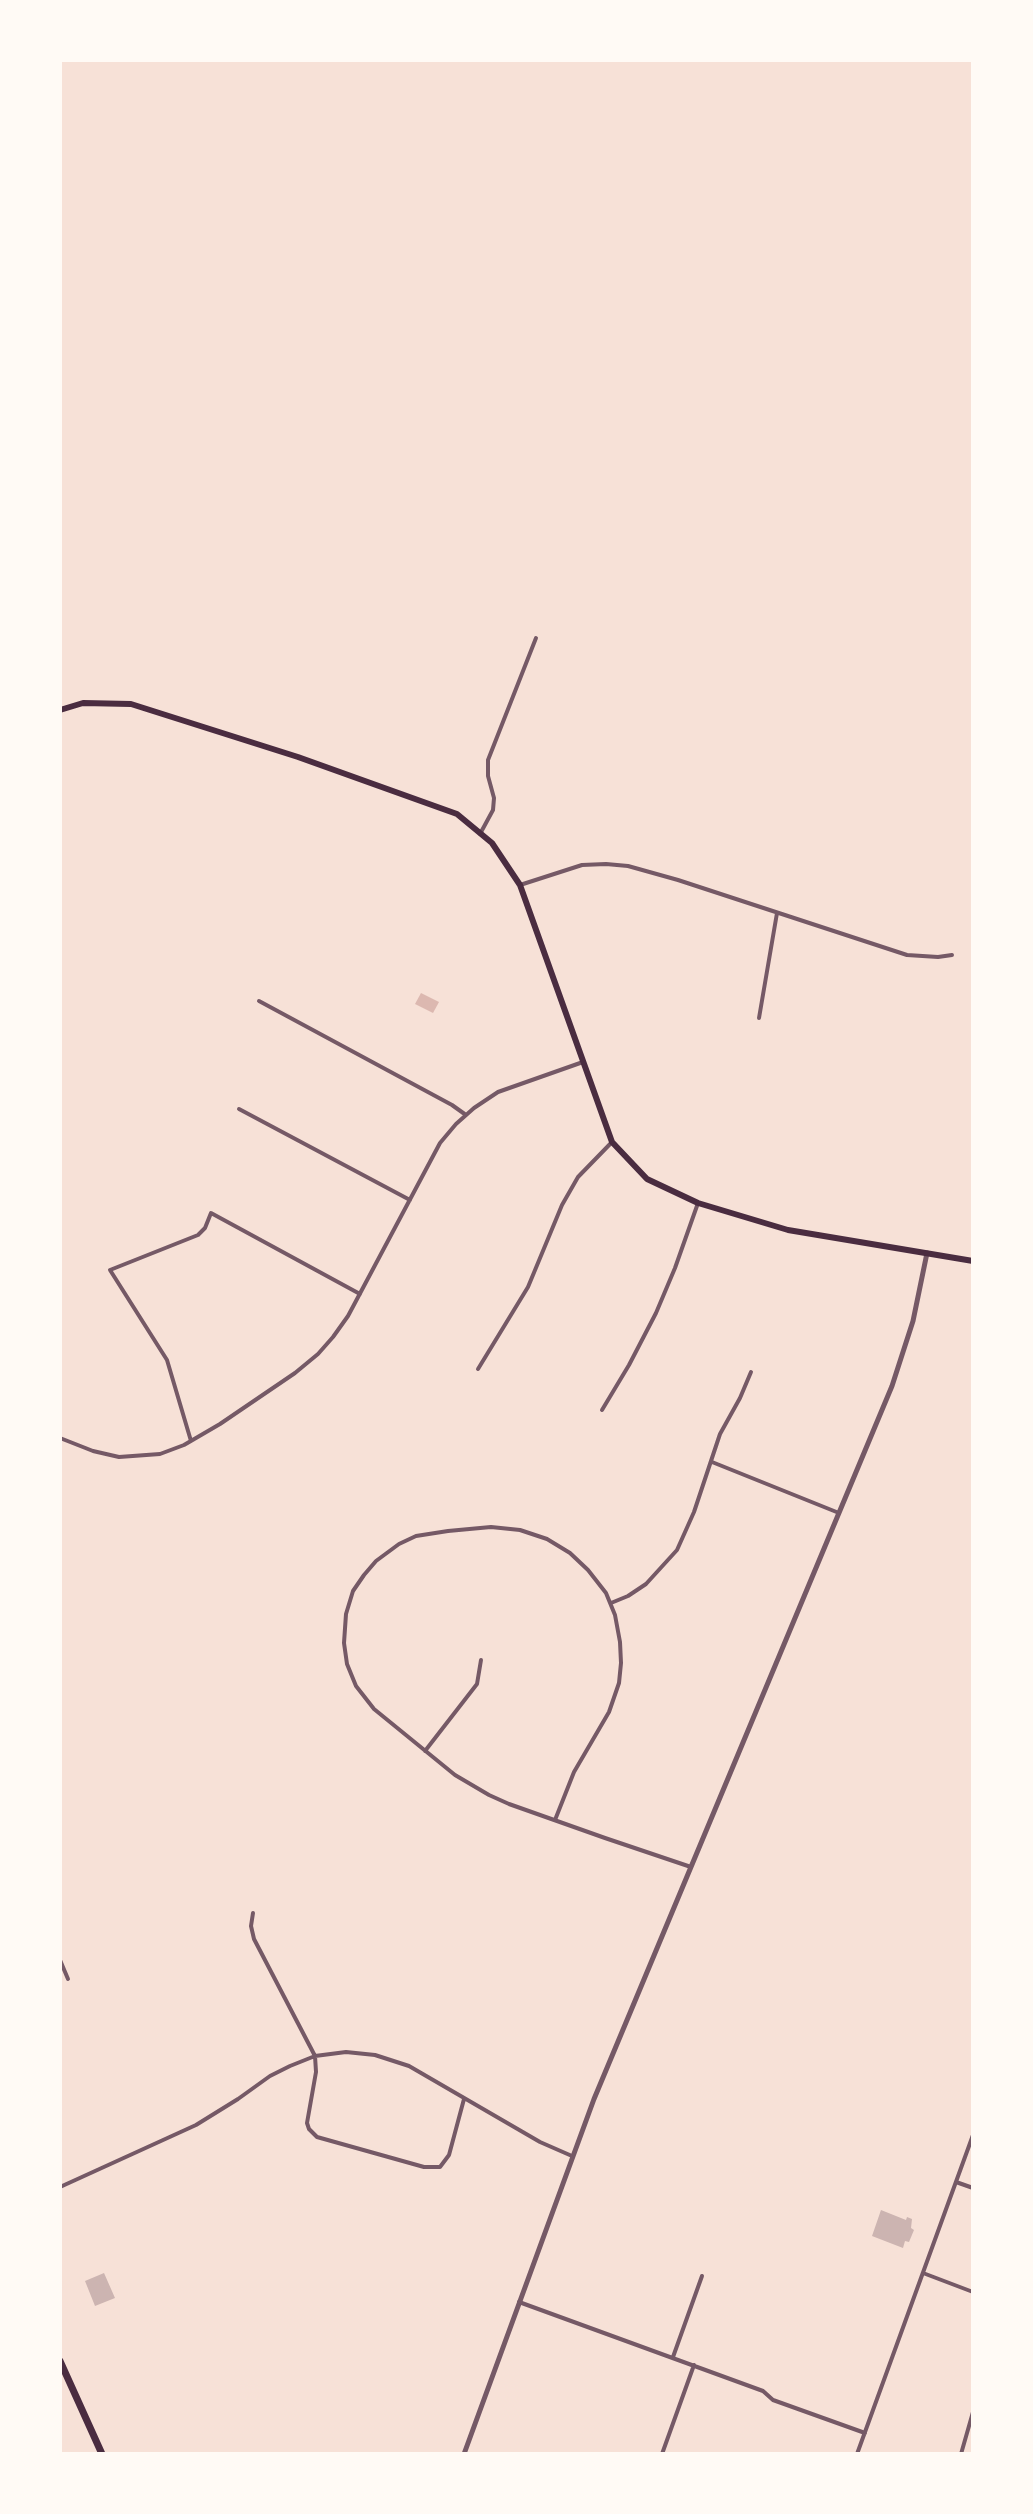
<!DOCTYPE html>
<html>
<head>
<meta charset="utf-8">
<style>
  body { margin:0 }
  #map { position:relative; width:1033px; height:2514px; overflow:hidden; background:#f7e1d7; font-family:"Open Sans",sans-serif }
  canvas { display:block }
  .frame { position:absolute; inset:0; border:62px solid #fffaf5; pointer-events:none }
</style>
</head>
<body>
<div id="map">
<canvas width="1033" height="2514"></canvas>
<div class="frame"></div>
</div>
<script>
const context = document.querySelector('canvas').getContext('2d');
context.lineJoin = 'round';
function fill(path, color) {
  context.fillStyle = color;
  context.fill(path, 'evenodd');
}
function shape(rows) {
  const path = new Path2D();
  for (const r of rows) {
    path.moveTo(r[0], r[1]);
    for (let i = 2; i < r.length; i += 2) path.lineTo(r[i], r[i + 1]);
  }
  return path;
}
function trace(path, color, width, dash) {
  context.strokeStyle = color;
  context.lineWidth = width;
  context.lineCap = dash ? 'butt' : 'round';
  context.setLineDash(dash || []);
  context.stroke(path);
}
const water = shape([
  [421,993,439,1002,433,1013,415,1004]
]);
const building = shape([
  [881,2210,906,2220,907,2217,912,2219,911,2228,914,2230,909,2242,905,2241,903,2248,872,2236],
  [104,2273,115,2298,95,2306,85,2281]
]);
const minor = shape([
  [480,834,493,810,494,798,488,776,488,760,536,638],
  [520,885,582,865,606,864,628,866,678,880,907,955,938,957,952,955],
  [259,1001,452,1105,466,1115],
  [759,1018,777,913],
  [239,1109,410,1200],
  [478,1369,528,1287,562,1205,578,1177,612,1142],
  [602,1410,629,1365,656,1313,675,1268,698,1203],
  [60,1438,93,1451,119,1457,160,1454,184,1445,220,1424,295,1373,318,1354,333,1337,348,1316,440,1143,456,1124,474,1108,498,1092,583,1062],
  [191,1441,167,1360,110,1270,198,1235,205,1228,211,1213,360,1294],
  [712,1462,839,1513],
  [611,1603,628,1596,646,1584,677,1550,694,1512,720,1434,740,1398,751,1372],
  [425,1751,477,1684,481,1660],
  [555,1820,574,1772,609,1712,619,1683,621,1663,620,1642,615,1615,606,1593,588,1570,570,1553,547,1539,520,1530,491,1527,448,1531,416,1536,399,1544,376,1561,364,1575,353,1591,346,1614,344,1643,347,1664,356,1686,374,1709,455,1775,489,1795,509,1804,605,1838,691,1867],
  [253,1913,251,1926,254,1939,315,2056,316,2072,307,2123,309,2129,317,2137,424,2167,440,2167,449,2155,464,2099],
  [60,1960,68,1979],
  [956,2182,973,2188],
  [60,2187,196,2125,238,2099,270,2076,290,2066,315,2056,346,2052,375,2055,409,2066,540,2142,572,2156],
  [923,2273,973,2292],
  [519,2302,763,2391,773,2400,865,2433],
  [673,2357,702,2276],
  [662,2454,694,2365],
  [857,2454,973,2135],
  [961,2454,973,2412]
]);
const tertiary = shape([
  [464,2454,594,2099,892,1386,913,1321,927,1253]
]);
const secondary = shape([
  [60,710,83,703,131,704,298,757,457,814,492,843,520,885,612,1142,647,1179,698,1203,788,1230,973,1261]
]);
const primary = shape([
  [60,2361,102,2454]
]);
fill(water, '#dcb8b0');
fill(building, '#ccb4b1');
trace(minor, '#755966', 4);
trace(tertiary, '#755966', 5);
trace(secondary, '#4a2c40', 6);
trace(primary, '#4a2c40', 7);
</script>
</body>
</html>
